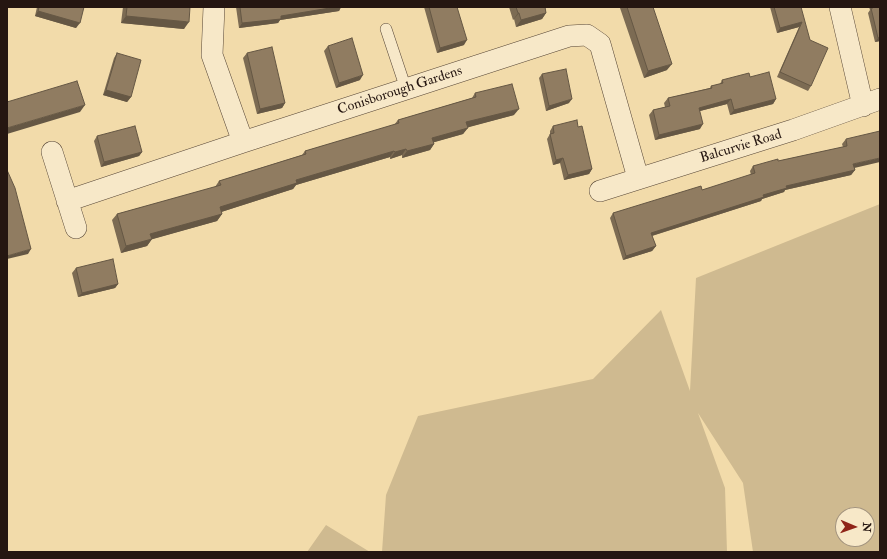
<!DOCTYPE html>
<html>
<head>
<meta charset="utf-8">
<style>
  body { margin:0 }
  #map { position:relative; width:887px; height:559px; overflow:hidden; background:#f2dbaa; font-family:"IM FELL Double Pica",serif }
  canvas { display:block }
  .frame { position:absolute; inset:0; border:8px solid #251611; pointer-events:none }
  .north { position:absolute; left:835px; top:507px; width:40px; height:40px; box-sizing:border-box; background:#f7e8c8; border:1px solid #a3947f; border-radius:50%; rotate:92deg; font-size:11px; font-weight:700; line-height:16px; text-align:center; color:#251611 }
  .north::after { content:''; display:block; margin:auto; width:14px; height:18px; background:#8f2418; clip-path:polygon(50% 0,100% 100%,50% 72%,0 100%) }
</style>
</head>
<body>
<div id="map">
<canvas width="887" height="559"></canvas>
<div class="frame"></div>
<div class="north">N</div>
</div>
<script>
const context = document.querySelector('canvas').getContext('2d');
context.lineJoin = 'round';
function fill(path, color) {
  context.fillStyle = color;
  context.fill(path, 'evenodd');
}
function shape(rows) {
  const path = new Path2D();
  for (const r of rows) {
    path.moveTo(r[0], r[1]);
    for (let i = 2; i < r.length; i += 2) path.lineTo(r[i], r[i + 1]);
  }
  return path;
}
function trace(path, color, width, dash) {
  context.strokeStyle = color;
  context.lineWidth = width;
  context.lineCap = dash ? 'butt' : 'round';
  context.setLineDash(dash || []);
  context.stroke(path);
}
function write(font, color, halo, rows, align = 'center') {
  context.font = font + ' "IM FELL Double Pica",serif';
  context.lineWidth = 4;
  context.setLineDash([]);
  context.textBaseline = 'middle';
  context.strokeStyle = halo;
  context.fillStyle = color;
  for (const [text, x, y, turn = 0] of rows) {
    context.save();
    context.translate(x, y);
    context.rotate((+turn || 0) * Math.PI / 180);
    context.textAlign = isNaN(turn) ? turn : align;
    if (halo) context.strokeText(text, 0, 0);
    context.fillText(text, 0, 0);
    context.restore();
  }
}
const green = shape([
  [880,204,880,552,753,552,743,483,698,413,725,488,727,552,382,552,386,495,418,416,593,379,661,310,690,391,696,278],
  [843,515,867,515,867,539,843,539],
  [326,525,370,552,307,552]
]);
const service = shape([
  [386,29,406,89]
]);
const minor = shape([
  [214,7,212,55,243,142],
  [840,7,863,106],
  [52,152,76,228],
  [600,191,793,130,880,99],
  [67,201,243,142,569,36,587,35,600,44,638,178]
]);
const wall = shape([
  [37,7,84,7,76,28,35,16],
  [123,7,190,7,184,29,121,23],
  [236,7,341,7,339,11,280,20,278,23,239,28],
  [424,7,457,7,464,45,437,53],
  [509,7,545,7,546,13,542,19,516,27,514,19,513,20],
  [621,7,653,7,667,70,644,78,620,8],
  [770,7,801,7,811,86,808,91,777,77,799,27,777,33],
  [869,7,880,7,880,41,875,42,868,13,870,10],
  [328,46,360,80,336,88,324,51],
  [117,53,131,97,127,102,103,95,114,58],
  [247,53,285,103,282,108,257,114,243,58],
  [542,74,569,103,546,111,539,78],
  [750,77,776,99,773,104,730,115,727,104,700,111,700,129,655,140,649,115,653,110,665,107,664,103,668,98,710,88,711,86,720,84,722,80],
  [475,93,514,115,468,127,463,134,434,142,434,144,430,150,402,158,402,155,390,159,390,157,296,185,293,189,221,212,222,214,217,221,152,239,147,246,121,253,112,220,117,214,215,187,219,181,302,155,305,151,394,125,398,120,472,98],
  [553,126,578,127,592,169,589,174,564,180,560,163,553,165,547,139,550,134,550,131],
  [97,136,142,152,139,156,101,167,94,141],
  [846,139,855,170,851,175,785,190,784,192,762,199,761,201,652,236,656,246,652,251,623,260,610,218,613,213,702,190,751,175,750,171,753,166,778,161,843,147,842,144],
  [76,268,118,284,115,288,78,297,72,273]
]);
const shadedWall = shape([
  [336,7,341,7,339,11,280,20,278,23,239,28,242,23,281,16],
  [38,11,80,23,76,28,35,16],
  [518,13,519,13,514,19,513,20],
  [546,13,542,19,516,27,521,20],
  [126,16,189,22,184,29,121,23],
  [802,22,799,27,777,33,780,28],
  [880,37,880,41,875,42,878,38],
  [467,40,464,45,437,53,440,48],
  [672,64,667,70,644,78,648,71],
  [363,75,360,80,336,88,339,83],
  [106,90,131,97,127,102,103,95],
  [572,99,569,103,546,111,549,106],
  [731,99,727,104,696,112,699,108],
  [776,99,773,104,730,115,734,110],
  [285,103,282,108,257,114,260,109],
  [85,105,80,112,7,134,7,128],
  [519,109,514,115,462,129,466,122],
  [703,124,700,129,655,140,659,135],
  [468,128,463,134,428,144,432,138],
  [434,144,430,150,402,158,407,151],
  [406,149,402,155,390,159,395,152],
  [394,151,390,157,296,185,293,189,215,214,220,207,296,180],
  [142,152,139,156,101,167,104,162],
  [563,158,560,163,553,165,556,160],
  [880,158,880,162,850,169,853,164],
  [592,169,589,174,564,180,568,175],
  [855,170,851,175,785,190,784,192,762,199,761,201,648,237,651,233,763,195,786,186],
  [222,214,217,221,146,241,150,234],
  [152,239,147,246,121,253,126,246],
  [656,246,652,251,623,260,626,256],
  [31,249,28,254,7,259,7,256],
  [118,284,115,288,78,297,82,293]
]);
const building = shape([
  [39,7,84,7,80,23,38,11,39,7],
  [127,7,190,7,189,22,126,16,127,7],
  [240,7,336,7,281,16,281,19,242,23,240,7],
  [429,7,457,7,467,40,440,48,429,7],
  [516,7,545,7,546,13,521,20,519,13,518,13,516,7],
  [627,7,653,7,672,64,648,71,627,7],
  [774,7,801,7,810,40,828,48,811,86,780,72,802,22,780,28,774,7],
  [873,7,880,7,880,37,878,38,871,8,873,8,873,7],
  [352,38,363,75,339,83,328,46,352,38],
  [272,47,285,103,260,109,247,53,272,47],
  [117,53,141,60,131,97,106,90,117,53],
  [566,69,572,99,549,106,542,74,566,69],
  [769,72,776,99,734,110,731,99,699,108,703,124,659,135,653,110,670,106,668,98,712,88,711,86,723,83,722,80,749,73,750,77,769,72],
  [77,81,85,105,7,128,7,102,77,81],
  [512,84,519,109,466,122,468,128,432,138,434,144,407,151,406,149,395,152,394,151,296,180,297,183,220,207,222,214,150,234,152,239,126,246,117,214,221,185,219,181,306,154,305,151,399,123,398,120,476,97,475,93,512,84],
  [577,120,578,127,582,126,592,169,568,175,563,158,556,160,550,134,554,133,553,126,577,120],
  [135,126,142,152,104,162,97,136,135,126],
  [880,131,880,158,853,164,855,170,786,186,787,188,763,195,764,197,651,233,656,246,626,256,613,213,701,186,702,190,755,173,753,166,778,159,778,161,847,146,846,139,880,131],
  [7,170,15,188,31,249,7,256,7,170],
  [113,259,118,284,82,293,76,268,113,259]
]);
const streetNames = [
  ["Conisborough Gardens",400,91,-18],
  ["Balcurvie Road",741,147,-17]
];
fill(green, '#cfba90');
trace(service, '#584737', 12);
trace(minor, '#584737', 22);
trace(service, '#f7e8c8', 11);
trace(minor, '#f7e8c8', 21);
fill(wall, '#7c6b53');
fill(shadedWall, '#655744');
fill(building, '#907c61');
trace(building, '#655744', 1);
write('14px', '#251611', '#f7e8c8', streetNames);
</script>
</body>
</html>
